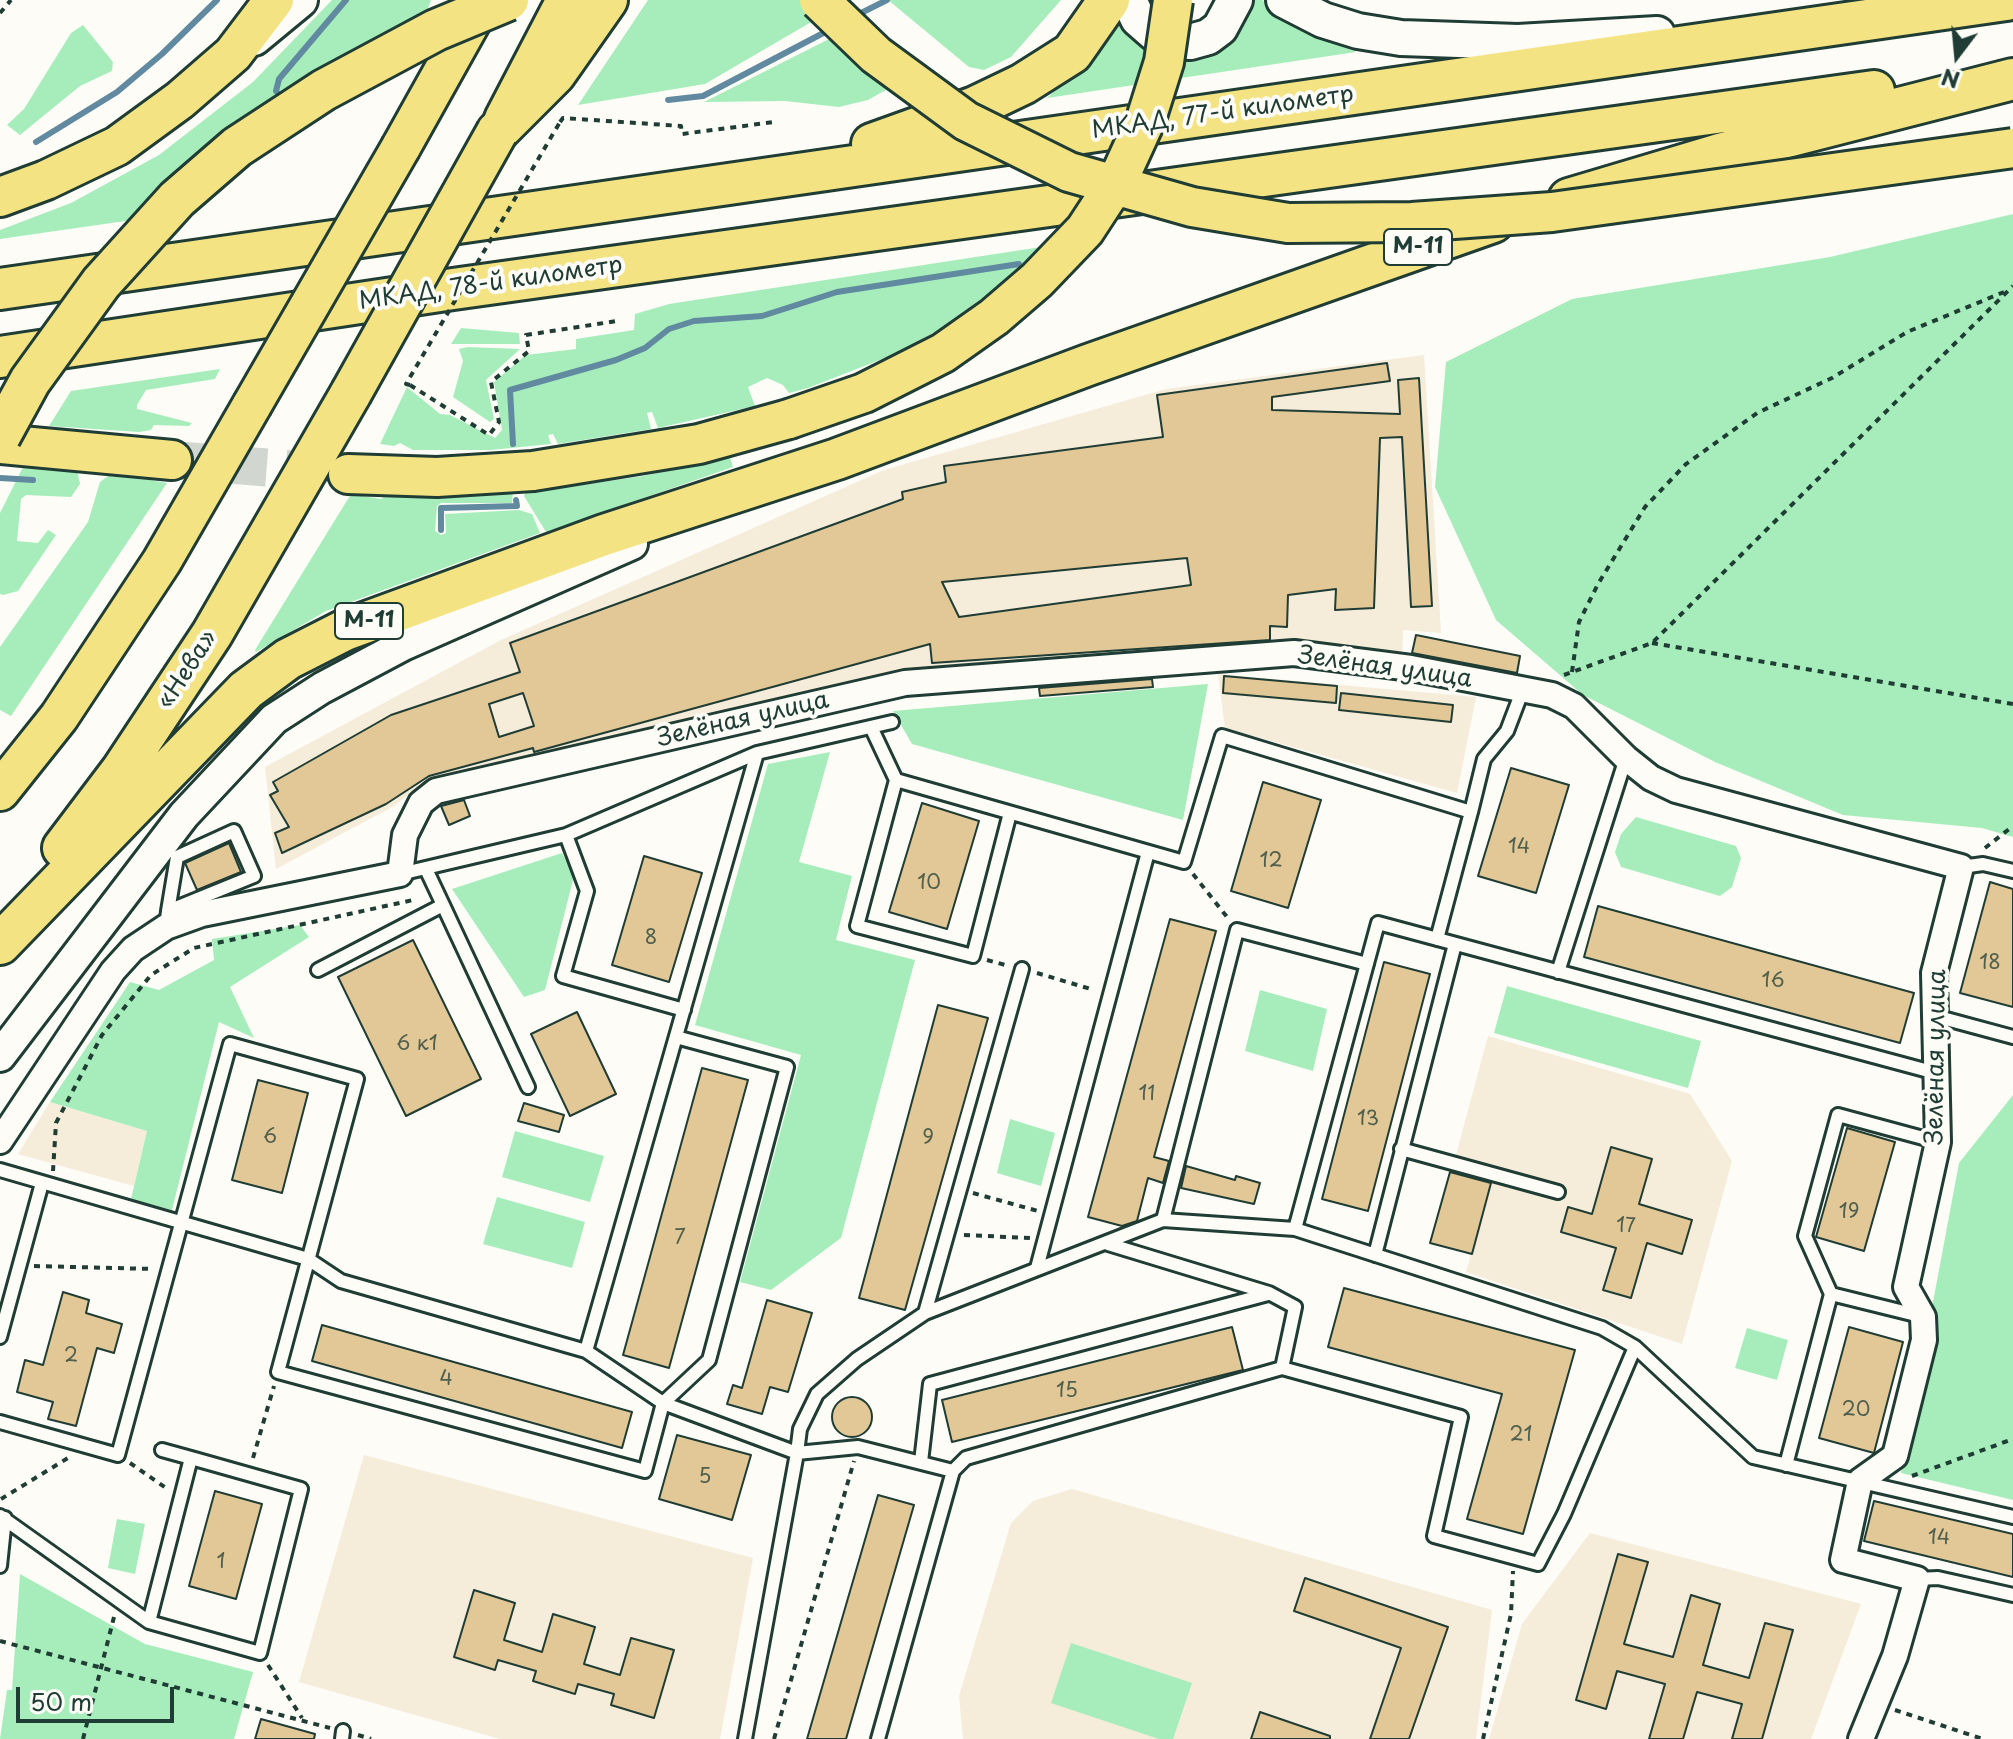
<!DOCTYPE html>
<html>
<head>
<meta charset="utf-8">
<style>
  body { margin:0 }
  #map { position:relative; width:2013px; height:1739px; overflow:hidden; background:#fdfcf7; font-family:"Playpen Sans",sans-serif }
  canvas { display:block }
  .north { position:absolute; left:1917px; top:16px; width:80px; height:80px; -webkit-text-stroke:6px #fdfcf7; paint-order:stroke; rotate:196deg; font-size:22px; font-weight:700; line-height:32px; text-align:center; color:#1f3d34 }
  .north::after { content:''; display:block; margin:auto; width:28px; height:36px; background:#1f3d34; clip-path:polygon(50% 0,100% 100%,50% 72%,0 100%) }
  .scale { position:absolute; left:16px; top:1687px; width:158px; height:36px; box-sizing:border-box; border:4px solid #1f3d34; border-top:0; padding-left:10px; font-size:24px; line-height:28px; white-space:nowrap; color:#1f3d34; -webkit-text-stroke:6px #fdfcf7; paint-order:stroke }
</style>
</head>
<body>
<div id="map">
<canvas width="2013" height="1739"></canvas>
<div class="north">N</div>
<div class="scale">50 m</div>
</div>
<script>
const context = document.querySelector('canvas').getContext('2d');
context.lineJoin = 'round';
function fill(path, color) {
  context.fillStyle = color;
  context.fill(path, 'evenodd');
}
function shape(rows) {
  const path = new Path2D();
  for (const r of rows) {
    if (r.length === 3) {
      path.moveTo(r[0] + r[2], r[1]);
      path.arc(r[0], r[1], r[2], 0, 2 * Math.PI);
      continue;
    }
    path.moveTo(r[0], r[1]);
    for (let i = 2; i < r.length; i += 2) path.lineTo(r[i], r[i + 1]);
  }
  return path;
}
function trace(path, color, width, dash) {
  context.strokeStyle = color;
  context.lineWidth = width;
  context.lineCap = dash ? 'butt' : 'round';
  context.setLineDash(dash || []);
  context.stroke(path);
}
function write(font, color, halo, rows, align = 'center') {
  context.font = font + ' "Playpen Sans",sans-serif';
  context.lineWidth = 8;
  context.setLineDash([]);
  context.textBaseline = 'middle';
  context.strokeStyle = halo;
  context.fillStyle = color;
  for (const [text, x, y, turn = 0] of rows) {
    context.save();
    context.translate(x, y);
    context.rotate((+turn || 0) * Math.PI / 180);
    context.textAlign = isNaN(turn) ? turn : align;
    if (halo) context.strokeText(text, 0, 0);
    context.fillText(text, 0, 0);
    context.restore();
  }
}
const built = shape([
  [1424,355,1441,633,1403,630,1402,657,1276,649,910,670,424,783,394,806,276,869,265,767,501,640,884,470,1166,389],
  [1218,674,1476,697,1457,793,1225,728],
  [1488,1036,1690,1094,1732,1161,1682,1344,1466,1272,1496,1166,1456,1155],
  [50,1102,147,1131,134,1186,18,1154],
  [364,1455,753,1558,720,1739,500,1739,299,1682],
  [1072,1489,1492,1610,1476,1739,963,1739,959,1696,1011,1523,1033,1501],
  [1590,1533,1861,1604,1811,1739,1489,1739,1522,1624]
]);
const green = shape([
  [332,0,431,0,427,11,353,53,146,218,0,239,0,230,71,203,159,155,253,82],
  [648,0,809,0,825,14,705,84,578,105],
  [888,0,1061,0,1011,57,984,70,969,67],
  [1253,0,1262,0,1312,34,1356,52,1047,98,1106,42,1120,17,1210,54,1229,43,1243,28],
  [83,25,113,62,112,71,80,86,20,135,7,125,24,109,71,33],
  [841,33,900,82,868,100,839,107,785,101,704,102],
  [2013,214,2013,837,1982,828,1843,815,1715,762,1583,695,1496,620,1435,487,1446,362,1572,299,1830,257],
  [1041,247,1018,272,942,328,895,354,808,388,789,393,783,385,767,378,748,387,755,406,658,428,652,412,647,413,651,429,558,444,553,434,548,435,551,444,491,450,413,450,400,443,394,446,380,444,407,387,440,414,450,415,495,438,502,430,494,382,526,355,576,349,576,339,634,330,635,314,669,304],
  [461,328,519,333,520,344,451,344],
  [468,347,520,349,486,380,494,419,490,422,453,397,463,361,459,349],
  [220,369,215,379,146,390,137,405,137,409,192,423,189,426,154,425,151,430,139,432,49,426,71,391],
  [730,457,733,467,546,532,524,496,525,493,643,476],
  [24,465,77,470,80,484,71,497,26,495,21,499,17,541,38,543,48,530,56,535,18,591,3,595,0,594,0,513],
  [112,473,167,483,11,716,0,710,0,647,88,522,100,482],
  [513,492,512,503,441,503,437,506,435,531,441,535,446,533,445,514,519,510,532,514,540,533,326,611,256,652,255,650,351,494,381,499,386,495],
  [1208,684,1183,820,912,744,893,711],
  [830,752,799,862,852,876,836,940,915,960,841,1238,771,1290,740,1282,801,1055,695,1025,768,764],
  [1636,817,1736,846,1741,858,1732,887,1720,896,1621,867,1615,852,1621,834],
  [562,853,574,876,545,990,524,997,452,889],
  [300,925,309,937,230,987,254,1038,219,1022,172,1210,131,1199,147,1131,50,1102,130,982,159,990,214,960,212,939],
  [1507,986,1701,1041,1688,1088,1494,1033],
  [1260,990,1327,1009,1313,1071,1245,1051],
  [2013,1095,2013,1500,1901,1473,1959,1163],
  [1010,1119,1055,1133,1041,1186,997,1173],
  [515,1131,604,1156,590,1202,502,1177],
  [497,1197,585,1222,572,1268,483,1244],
  [1747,1328,1788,1340,1777,1380,1735,1368],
  [117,1519,145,1524,135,1574,108,1568],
  [20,1574,145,1644,253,1672,234,1739,0,1739,7,1690,12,1690],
  [1071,1643,1192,1683,1173,1739,1159,1739,1051,1703]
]);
const stream = shape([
  [855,16,887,0],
  [668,100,703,96,831,29],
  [284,101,276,91,279,79,346,0],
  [36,142,117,92,162,54,217,0],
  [513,444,510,390,616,360,645,348,669,329,694,321,762,316,837,292,1019,264],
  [0,478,33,480],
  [441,530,441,508,517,506,516,500]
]);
const building = shape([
  [1387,363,1390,381,1272,397,1272,410,1400,414,1398,380,1419,378,1432,606,1411,607,1402,437,1380,438,1374,608,1335,610,1336,589,1288,595,1287,627,1270,626,1270,640,932,663,930,644,534,752,533,748,429,776,386,804,282,853,275,833,289,827,270,795,278,791,273,782,391,715,520,672,510,643,903,499,902,492,946,482,944,466,1163,437,1157,395,1387,363],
  [1187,558,1191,585,959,617,942,582,1187,558],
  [523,693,534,726,499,737,489,704,523,693],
  [1416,635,1520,656,1517,673,1412,653,1416,635],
  [1224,676,1337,686,1336,703,1223,693,1224,676],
  [1152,679,1153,687,1040,696,1039,688,1152,679],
  [1341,693,1453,705,1451,722,1339,710,1341,693],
  [1511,768,1569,785,1536,893,1478,876,1511,768],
  [1263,782,1321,800,1288,908,1231,891,1263,782],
  [464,800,470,816,449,825,441,806,464,800],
  [922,803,979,821,947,929,889,912,922,803],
  [229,843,241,872,197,890,185,863,229,843],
  [644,856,702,873,669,982,612,965,644,856],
  [1990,882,2013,889,2013,1007,1960,993,1990,882],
  [1598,906,1914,993,1900,1043,1584,957,1598,906],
  [1170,919,1216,931,1154,1157,1169,1161,1163,1183,1148,1178,1137,1221,1122,1226,1088,1217,1170,919],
  [413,940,481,1079,406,1116,338,977,413,940],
  [1384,962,1430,974,1368,1211,1322,1199,1384,962],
  [938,1005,988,1018,905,1310,859,1298,938,1005],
  [577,1012,616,1094,570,1116,531,1034,577,1012],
  [702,1068,748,1080,669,1368,623,1355,702,1068],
  [258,1080,308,1093,282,1193,232,1180,258,1080],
  [524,1103,564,1115,559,1132,518,1121,524,1103],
  [1847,1128,1895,1142,1864,1251,1816,1237,1847,1128],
  [1611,1147,1652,1159,1639,1204,1692,1220,1682,1254,1647,1243,1631,1298,1603,1290,1616,1248,1561,1232,1568,1207,1592,1214,1611,1147],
  [1186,1166,1235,1180,1236,1176,1260,1183,1254,1204,1181,1188,1186,1166],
  [1450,1172,1491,1183,1472,1254,1430,1243,1450,1172],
  [1344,1288,1575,1350,1523,1534,1467,1519,1502,1394,1328,1347,1344,1288],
  [63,1292,89,1300,86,1313,122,1324,114,1353,97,1348,76,1426,48,1419,53,1402,17,1392,25,1360,43,1365,63,1292],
  [767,1300,812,1313,788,1392,770,1387,762,1414,727,1404,733,1385,742,1388,767,1300],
  [322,1325,632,1412,622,1448,312,1361,322,1325],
  [1232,1327,1243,1370,952,1442,942,1400,1232,1327],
  [1849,1327,1903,1342,1874,1453,1819,1438,1849,1327],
  [852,1417,20],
  [677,1435,751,1455,732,1520,659,1499,677,1435],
  [215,1491,262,1504,236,1599,189,1586,215,1491],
  [878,1495,914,1505,846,1739,807,1739,878,1495],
  [1874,1501,2013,1534,2013,1577,1864,1541,1874,1501],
  [1618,1554,1648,1562,1624,1644,1673,1657,1691,1595,1720,1604,1703,1665,1749,1678,1765,1623,1793,1630,1762,1739,1732,1739,1742,1704,1697,1692,1683,1739,1649,1739,1665,1684,1617,1671,1606,1709,1576,1700,1618,1554],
  [1305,1578,1448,1627,1409,1739,1370,1739,1401,1648,1294,1611,1305,1578],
  [474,1590,515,1603,504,1640,542,1652,553,1614,595,1627,584,1664,620,1675,631,1638,674,1650,654,1718,611,1705,614,1694,578,1684,575,1694,533,1681,536,1671,498,1660,495,1670,454,1657,474,1590],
  [1260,1712,1330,1736,1330,1739,1251,1739,1260,1712],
  [261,1719,315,1734,314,1739,255,1739,261,1719]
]);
const primaryTunnel = shape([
  [172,460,337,473]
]);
const path = shape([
  [0,13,11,0],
  [560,122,563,118,681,126,682,134,774,122],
  [410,385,489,435,499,422,491,382,529,351,526,335,617,321],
  [1652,643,2013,704],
  [1572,672,1579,622,1598,584,1645,507,1686,464,1757,413,1832,378,1907,332,2004,292],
  [1564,675,1652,643,2013,286],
  [1985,848,2013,826],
  [1193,874,1227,917],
  [987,960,1009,966],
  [1037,973,1094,990],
  [53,1171,56,1123,102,1035,151,975,194,948,413,900],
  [973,1193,1038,1211],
  [964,1235,1030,1238],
  [34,1266,153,1269],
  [253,1458,274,1386],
  [130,1463,166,1488],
  [1912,1476,2013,1439],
  [1,1499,68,1458],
  [0,1641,330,1728],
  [268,1665,302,1718],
  [1895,1710,1983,1739],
  [358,1735,371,1739],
  [83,1739,114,1617],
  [774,1739,854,1461],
  [1483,1739,1511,1614,1513,1571]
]);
const service = shape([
  [871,727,896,780,857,926,973,956,1010,813],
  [896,780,1184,862,1222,736,1471,812,1484,759,1507,731,1523,689],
  [566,835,587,891,563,976,684,1010],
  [1961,867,1983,864,2013,871],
  [400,874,566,835,757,753,892,722],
  [443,905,528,1087],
  [166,927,168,911,177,857,234,831,254,876,168,911],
  [1437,939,1471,812],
  [318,970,443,905,426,869],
  [1558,972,1626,758],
  [1935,1016,2013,1037],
  [1401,1149,1558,1192],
  [0,1170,308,1259,341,1281,586,1351,663,1403,797,1453,800,1429,817,1394,857,1359,925,1313,1163,1220,1295,1229,1602,1328,1635,1347,1753,1457,2013,1517],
  [1163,1220,1237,930,1367,964],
  [1295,1229,1378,923,1936,1073],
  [1108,1244,1269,1293,1295,1307,1282,1368,1461,1417,1434,1536,1538,1564,1564,1514,1635,1347],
  [1375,1255,1455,944],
  [1037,1268,1148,852],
  [1831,1294,1805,1236,1838,1115,1938,1142],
  [925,1313,1022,969],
  [0,1337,42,1183],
  [586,1351,757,753],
  [0,1422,118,1455,230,1044,357,1079,278,1372,645,1471,663,1403,709,1360,787,1067,676,1037],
  [162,1450,191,1458],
  [921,1462,930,1384,1268,1294],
  [1786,1465,1831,1294,1920,1316],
  [0,1516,149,1622,260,1653,301,1489,191,1458,149,1622],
  [0,1566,5,1518],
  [1917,1579,1938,1578,2013,1595],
  [342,1739,343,1731],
  [745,1739,797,1453,858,1447,953,1471],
  [878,1739,953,1471,966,1458,1282,1368]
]);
const minor = shape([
  [0,1141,113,971,133,949,166,927,202,914,400,874,405,835,421,803,436,791,905,683,1294,653,1411,668,1552,695,1574,706,1626,758,1651,778,1676,790,1961,867,1934,973,1938,1142,1906,1287,1923,1317,1924,1340,1895,1456,1860,1481,1843,1560,1917,1579,1895,1656,1861,1739]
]);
const tertiary = shape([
  [0,1056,184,815,274,719,322,688,403,645,632,544]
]);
const secondary = shape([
  [1129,0,1138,19,1154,33,1173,41,1190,42,1208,37,1220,28,1235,0],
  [1284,0,1323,20,1358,31,1401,38,1518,42,1657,34],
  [254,38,300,0]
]);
const primary = shape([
  [504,119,566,0],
  [401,147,483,0],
  [0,197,46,180,117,146,180,100,233,54,274,0],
  [0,444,172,460],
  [348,474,437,477,533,471,699,444,789,419],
  [0,791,59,717,162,561,252,405]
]);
const trunk = shape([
  [497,132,555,74,607,0],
  [872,144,975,107,1023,84,1072,53,1109,0],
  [1569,199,1720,154,2013,79],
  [0,289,2006,0],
  [0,357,453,289,1874,91],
  [63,848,122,770,212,634,351,393],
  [0,944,246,690,288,659,345,630,604,535,837,459,1088,365,1493,222]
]);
const pathBridge = shape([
  [410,385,406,384,560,122]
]);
const primaryBridge = shape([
  [819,0,876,55,966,121,1069,172,1192,207,1288,223,1412,222,1552,212,2013,148],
  [252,405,401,147],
  [789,419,864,393,943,353,994,317,1037,280,1085,230,1119,178,1146,119,1164,62,1173,0]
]);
const trunkBridge = shape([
  [351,393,497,132],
  [0,436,30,381,101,283,177,199,237,147,324,90,436,30,508,0]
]);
const numberNames = [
  ["14",1519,847],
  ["12",1271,861],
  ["10",929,883],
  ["8",651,938],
  ["18",1990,963],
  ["16",1773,981],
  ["6 к1",417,1044],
  ["11",1147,1094],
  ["13",1368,1119],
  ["6",270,1137],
  ["9",928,1138],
  ["19",1849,1212],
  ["17",1626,1226],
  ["7",680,1238],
  ["2",71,1356],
  ["4",446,1379],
  ["15",1067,1391],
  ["20",1856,1410],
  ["21",1521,1435],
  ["5",705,1477],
  ["14",1939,1538],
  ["1",221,1562]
];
const shields = [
  [1418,247,68],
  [369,621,68]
];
const shieldNames = [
  ["М-11",1418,247],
  ["М-11",369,621]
];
const streetNames = [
  ["МКАД, 77-й километр",1223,113,-8],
  ["МКАД, 78-й километр",491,284,-8],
  ["Зелёная улица",1385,668,8],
  ["«Нева»",188,670,-57],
  ["Зелёная улица",743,720,-13],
  ["Зелёная улица",1937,1057,-89]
];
fill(built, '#f5ecda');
fill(green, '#a6edbb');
trace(stream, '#618aa0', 6);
fill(building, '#e2c797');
trace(building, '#1f3d34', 2);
trace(primaryTunnel, '#d1d6d0', 38, [38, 19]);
trace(service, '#1f3d34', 18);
trace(minor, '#1f3d34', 30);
trace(tertiary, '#1f3d34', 36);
trace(secondary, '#1f3d34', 40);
trace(primary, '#1f3d34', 44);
trace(trunk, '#1f3d34', 46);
trace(path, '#1f3d34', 4, [6, 6]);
trace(service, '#fdfcf7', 12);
trace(minor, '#fdfcf7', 24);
trace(tertiary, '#fdfcf7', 30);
trace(secondary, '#fdfcf7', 34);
trace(primary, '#f4e382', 38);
trace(trunk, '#f4e382', 40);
trace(primaryBridge, '#1f3d34', 44, []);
trace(trunkBridge, '#1f3d34', 46, []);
trace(pathBridge, '#1f3d34', 4, [6, 6]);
trace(primaryBridge, '#f4e382', 38);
trace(trunkBridge, '#f4e382', 40);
write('20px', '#50604d', null, numberNames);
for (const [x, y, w] of shields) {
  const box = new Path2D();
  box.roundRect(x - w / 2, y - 18, w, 36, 6);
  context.fillStyle = '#fdfcf7';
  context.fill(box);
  trace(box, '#1f3d34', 2);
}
write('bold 22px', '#1f3d34', null, shieldNames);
write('24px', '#1f3d34', '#fdfcf7', streetNames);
</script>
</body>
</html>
